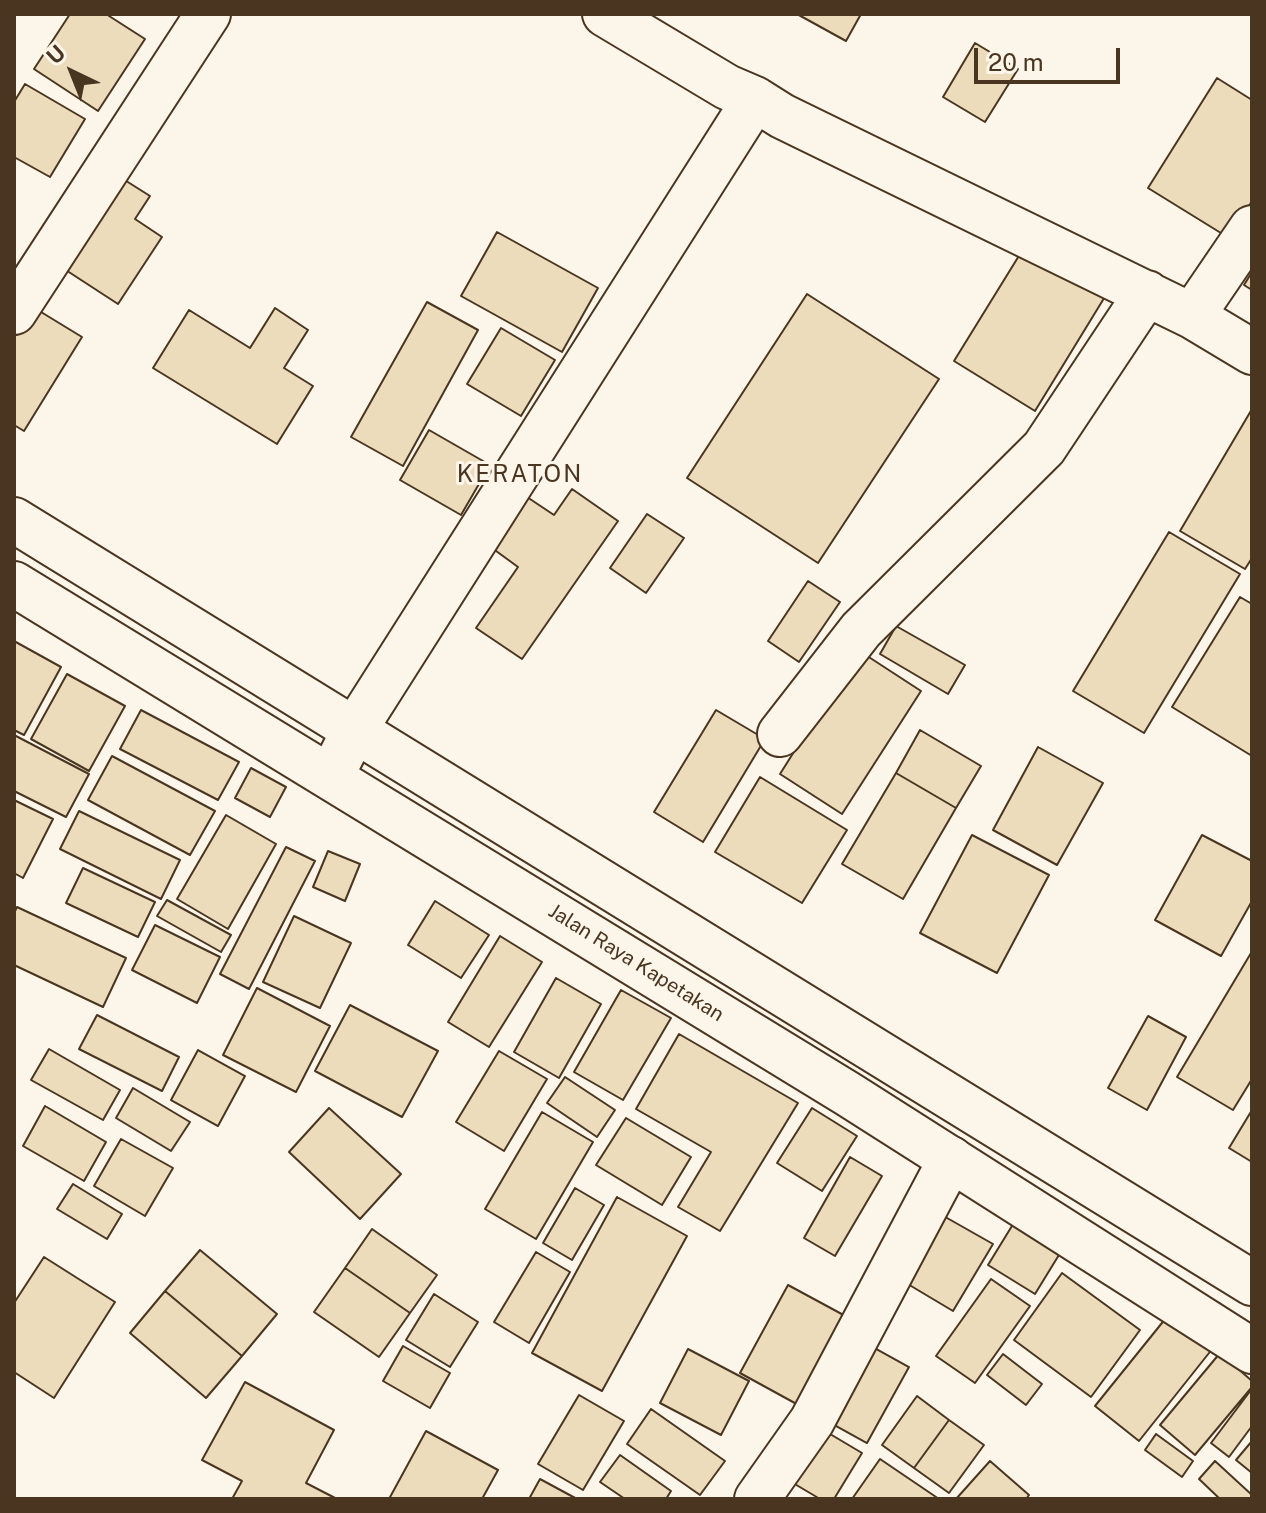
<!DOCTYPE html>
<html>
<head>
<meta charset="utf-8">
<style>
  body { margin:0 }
  #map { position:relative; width:1266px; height:1513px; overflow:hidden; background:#fbf6e9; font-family:"Public Sans",sans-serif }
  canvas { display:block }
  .frame { position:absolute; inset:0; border:16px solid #4a3520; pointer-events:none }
  .north { position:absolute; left:32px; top:32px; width:80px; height:80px; -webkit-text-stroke:6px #fbf6e9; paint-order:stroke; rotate:317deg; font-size:22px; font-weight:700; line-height:32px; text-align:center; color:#4a3520 }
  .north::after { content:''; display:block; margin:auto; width:28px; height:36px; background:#4a3520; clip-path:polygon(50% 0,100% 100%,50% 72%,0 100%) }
  .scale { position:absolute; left:974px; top:48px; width:146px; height:36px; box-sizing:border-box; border:4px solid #4a3520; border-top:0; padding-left:10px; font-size:24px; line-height:28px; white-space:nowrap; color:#4a3520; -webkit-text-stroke:6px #fbf6e9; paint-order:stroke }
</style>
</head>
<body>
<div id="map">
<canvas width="1266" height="1513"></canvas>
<div class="frame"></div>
<div class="north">U</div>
<div class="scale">20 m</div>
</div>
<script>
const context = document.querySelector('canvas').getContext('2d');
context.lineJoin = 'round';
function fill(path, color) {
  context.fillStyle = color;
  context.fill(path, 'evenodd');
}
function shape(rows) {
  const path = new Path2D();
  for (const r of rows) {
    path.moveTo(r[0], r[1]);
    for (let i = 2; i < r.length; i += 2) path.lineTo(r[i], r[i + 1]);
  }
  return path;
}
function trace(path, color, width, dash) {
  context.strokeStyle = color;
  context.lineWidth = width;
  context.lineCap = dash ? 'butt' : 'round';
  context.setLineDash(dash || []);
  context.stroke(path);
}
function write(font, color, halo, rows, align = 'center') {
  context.font = font + ' "Public Sans",sans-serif';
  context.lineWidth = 6;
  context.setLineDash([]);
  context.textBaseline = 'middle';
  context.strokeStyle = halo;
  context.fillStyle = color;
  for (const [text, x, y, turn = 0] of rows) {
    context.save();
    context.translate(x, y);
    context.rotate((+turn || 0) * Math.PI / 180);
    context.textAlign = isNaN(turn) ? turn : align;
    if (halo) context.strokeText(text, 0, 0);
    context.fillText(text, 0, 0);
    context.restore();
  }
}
const building = shape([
  [70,14,106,14,145,39,98,111,34,69,70,14],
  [797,14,861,14,846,41,797,14],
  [975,43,1018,69,985,122,943,97,975,43],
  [1217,78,1252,100,1252,201,1229,238,1148,188,1217,78],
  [25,84,85,119,50,177,14,157,14,102,25,84],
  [112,172,150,196,135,219,162,237,118,304,55,263,112,172],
  [497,232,598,288,562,352,461,296,497,232],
  [1025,246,1106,295,1035,411,954,361,1025,246],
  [1252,272,1252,290,1244,285,1252,272],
  [807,294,939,379,818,563,687,478,807,294],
  [23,301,82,337,24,431,14,425,14,315,23,301],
  [427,302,478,330,403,466,351,437,427,302],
  [275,308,308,330,284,368,313,386,277,444,153,368,189,310,250,348,275,308],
  [501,328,555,360,521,416,467,384,501,328],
  [1252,409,1252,558,1245,569,1180,531,1252,409],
  [429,430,490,465,461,515,400,480,429,430],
  [572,489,618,521,522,659,476,628,518,567,492,548,527,497,554,515,572,489],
  [647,514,684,538,646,593,610,568,647,514],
  [1169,532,1240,574,1144,733,1073,691,1169,532],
  [808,581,840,602,799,662,768,641,808,581],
  [1240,597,1252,604,1252,756,1172,707,1240,597],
  [896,626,965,665,948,694,880,654,896,626],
  [14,641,61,667,24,735,14,730,14,641],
  [858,650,921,691,842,814,780,774,858,650],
  [67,674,125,706,89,771,31,739,67,674],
  [141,710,239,762,218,800,120,749,141,710],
  [716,710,765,739,703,842,654,812,716,710],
  [920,730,981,766,956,808,896,773,920,730],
  [14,735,89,774,66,817,14,791,14,735],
  [1038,747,1103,783,1057,865,993,830,1038,747],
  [112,756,215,811,190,855,88,800,112,756],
  [251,768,286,787,270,817,235,798,251,768],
  [896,773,956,808,903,899,842,864,896,773],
  [760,777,847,830,802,903,715,852,760,777],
  [14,800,53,819,23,878,14,873,14,800],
  [79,811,180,860,161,899,60,849,79,811],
  [226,815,276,844,228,929,177,899,226,815],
  [972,835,1049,875,997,973,920,933,972,835],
  [1202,835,1252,861,1252,901,1221,956,1155,920,1202,835],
  [286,847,315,861,249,989,220,974,286,847],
  [328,851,360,864,345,901,313,887,328,851],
  [83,868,155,902,138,937,66,903,83,868],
  [167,900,231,935,221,952,157,916,167,900],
  [435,901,489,935,461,978,408,945,435,901],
  [17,907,126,958,103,1007,14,965,14,913,17,907],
  [294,916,351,943,320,1008,263,982,294,916],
  [155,925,220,957,197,1003,132,970,155,925],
  [500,936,542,962,489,1047,448,1022,500,936],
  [1251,953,1252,1079,1233,1110,1177,1077,1251,953],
  [556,978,601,1004,559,1078,514,1052,556,978],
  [257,988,330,1026,296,1092,223,1055,257,988],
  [621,990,671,1018,623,1100,574,1072,621,990],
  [350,1005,438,1051,402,1117,315,1071,350,1005],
  [97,1015,179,1057,162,1091,79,1049,97,1015],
  [1148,1016,1186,1037,1147,1110,1108,1088,1148,1016],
  [679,1034,798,1103,720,1231,678,1207,711,1152,636,1109,679,1034],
  [49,1049,120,1090,103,1120,31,1080,49,1049],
  [198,1050,245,1076,218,1126,171,1100,198,1050],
  [499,1051,547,1079,504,1151,456,1122,499,1051],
  [565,1077,615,1110,597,1137,547,1103,565,1077],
  [133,1088,190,1122,171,1151,116,1118,133,1088],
  [45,1106,106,1142,84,1181,23,1146,45,1106],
  [329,1108,401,1174,360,1219,289,1152,329,1108],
  [812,1108,857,1136,822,1191,777,1163,812,1108],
  [1252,1110,1252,1162,1229,1148,1252,1110],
  [542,1112,593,1142,536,1239,485,1209,542,1112],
  [626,1118,691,1157,662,1205,596,1165,626,1118],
  [121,1139,173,1168,145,1216,94,1186,121,1139],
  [850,1157,882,1176,835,1256,804,1238,850,1157],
  [73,1184,122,1214,107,1239,57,1209,73,1184],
  [575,1188,604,1205,572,1260,543,1243,575,1188],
  [617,1197,687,1236,602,1391,532,1353,617,1197],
  [940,1214,993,1244,953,1311,901,1280,940,1214],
  [1015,1221,1062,1250,1035,1294,988,1265,1015,1221],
  [372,1229,437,1275,410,1313,345,1268,372,1229],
  [200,1250,277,1314,242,1356,165,1291,200,1250],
  [536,1252,570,1272,529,1343,494,1322,536,1252],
  [44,1257,115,1302,54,1398,14,1372,14,1303,44,1257],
  [345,1268,410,1313,379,1357,314,1312,345,1268],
  [1062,1273,1140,1330,1091,1397,1014,1340,1062,1273],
  [991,1279,1030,1306,975,1383,936,1356,991,1279],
  [788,1285,862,1325,813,1413,740,1373,788,1285],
  [165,1291,242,1356,206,1398,130,1333,165,1291],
  [434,1294,478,1322,450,1367,406,1340,434,1294],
  [1170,1313,1213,1348,1139,1441,1095,1406,1170,1313],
  [862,1341,909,1367,867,1443,820,1417,862,1341],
  [403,1346,450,1373,430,1408,383,1381,403,1346],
  [688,1349,749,1381,721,1435,660,1403,688,1349],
  [1220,1353,1252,1381,1252,1387,1195,1455,1160,1425,1220,1353],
  [1003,1354,1042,1384,1026,1405,987,1375,1003,1354],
  [245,1382,334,1430,306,1483,337,1499,232,1499,242,1481,202,1460,245,1382],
  [1251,1390,1252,1426,1229,1457,1211,1443,1251,1390],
  [579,1395,624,1421,583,1490,538,1464,579,1395],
  [917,1396,949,1420,914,1468,882,1445,917,1396],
  [651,1409,725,1461,700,1495,627,1444,651,1409],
  [949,1420,984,1445,949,1493,914,1468,949,1420],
  [820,1428,862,1453,834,1499,820,1499,788,1480,820,1428],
  [426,1431,498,1470,482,1499,389,1499,426,1431],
  [1156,1434,1193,1461,1182,1477,1145,1450,1156,1434],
  [1252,1441,1252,1473,1236,1460,1252,1441],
  [620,1455,671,1491,666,1499,625,1499,600,1482,620,1455],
  [880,1459,939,1499,852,1499,880,1459],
  [990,1461,1029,1495,1026,1499,956,1499,990,1461],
  [1215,1461,1252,1495,1252,1499,1220,1499,1199,1479,1215,1461],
  [540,1479,577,1499,529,1499,540,1479]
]);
const street = shape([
  [605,14,727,87,755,99],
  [14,312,208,14],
  [1192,316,1252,228],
  [780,734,861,630,1044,448,1147,293],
  [331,776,355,729,755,99,782,116,1192,316,1252,352],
  [757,1499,812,1421,951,1159]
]);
const highway = shape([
  [14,520,1252,1283],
  [14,584,848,1094,1252,1351]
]);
const streetNames = [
  ["Jalan Raya Kapetakan",636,963,32]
];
const quarterNames = [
  ["KERATON",520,475]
];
fill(building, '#ecdcbc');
trace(building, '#4a3520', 2);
trace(street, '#4a3520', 48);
trace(highway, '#4a3520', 48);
trace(street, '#fbf6e9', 44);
trace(highway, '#fbf6e9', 44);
write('20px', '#4a3520', '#fbf6e9', streetNames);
context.letterSpacing = '2px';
write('24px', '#4a3520', '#fbf6e9', quarterNames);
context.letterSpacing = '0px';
</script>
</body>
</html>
